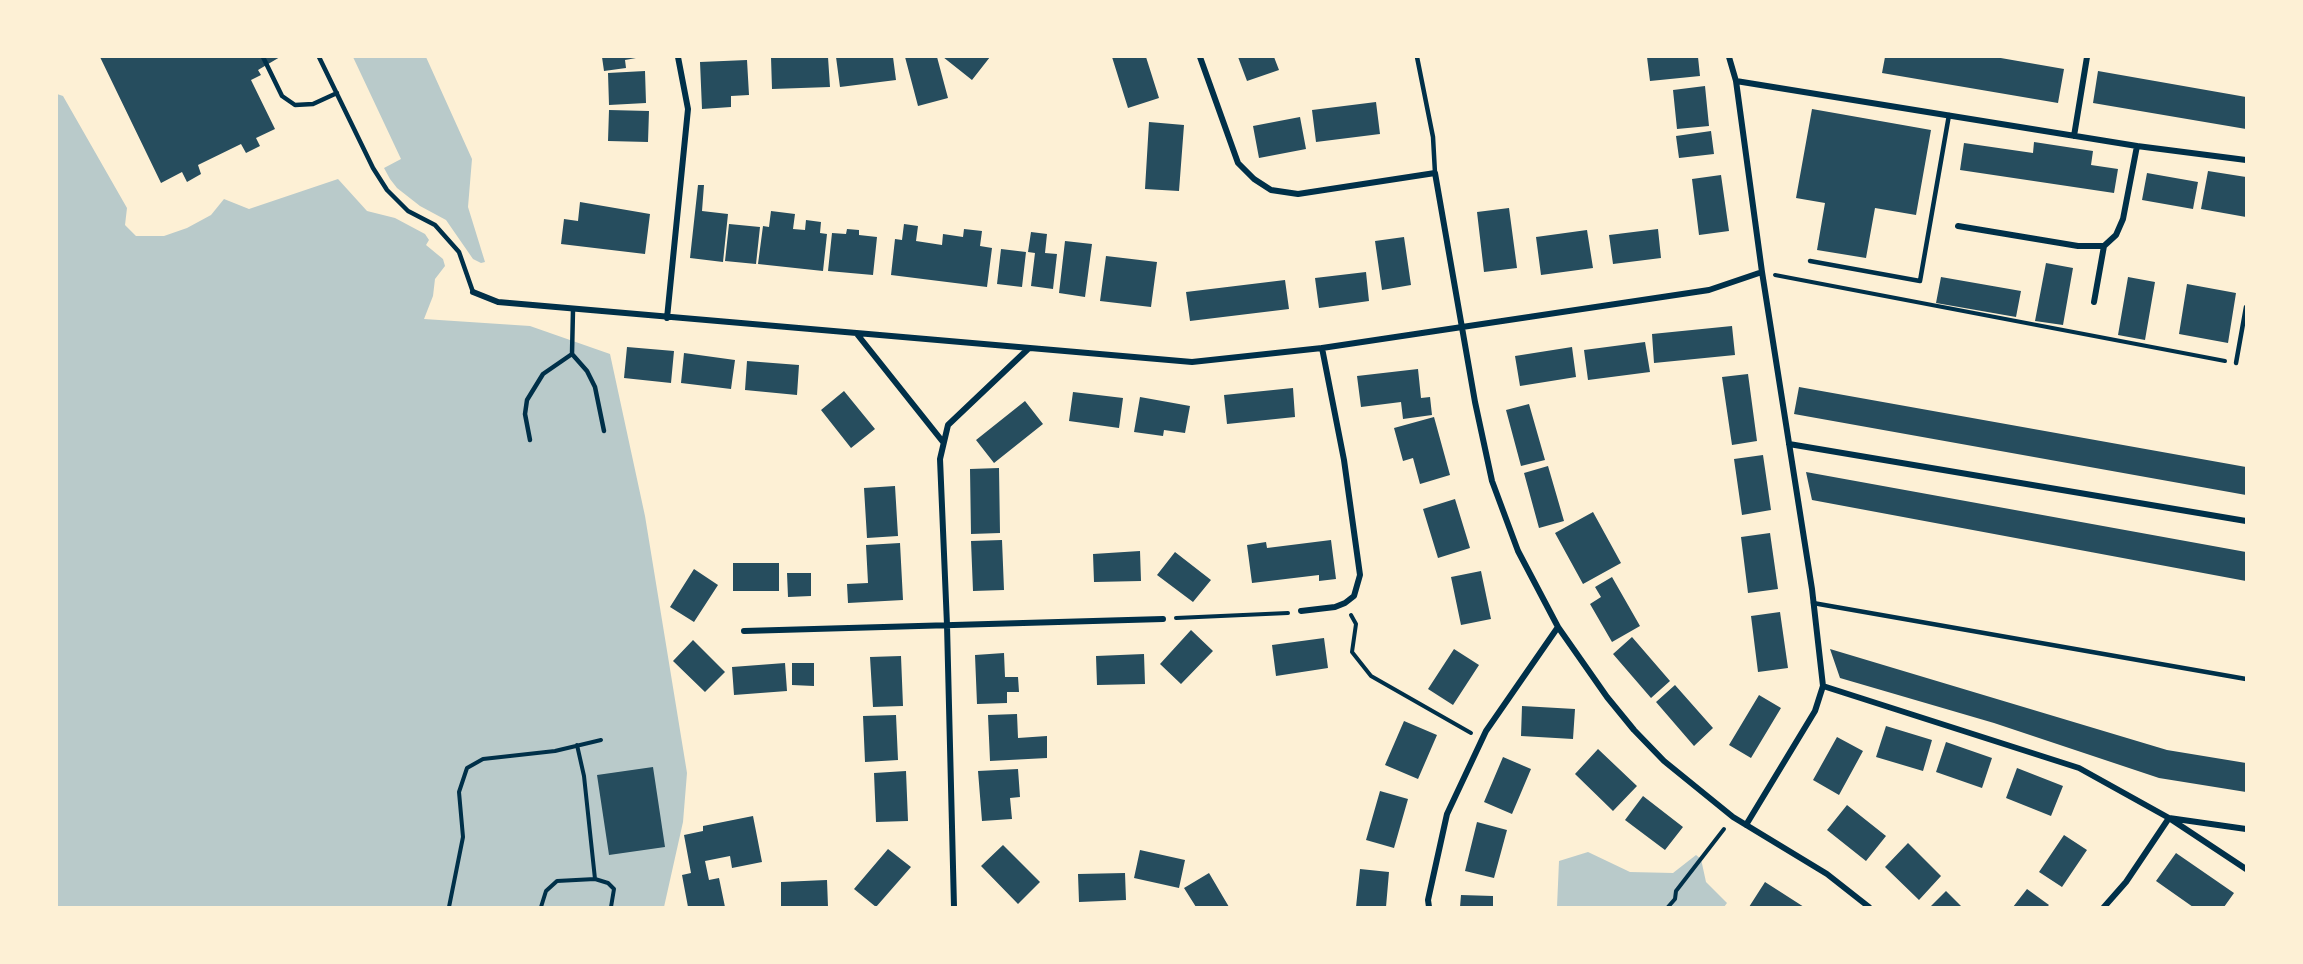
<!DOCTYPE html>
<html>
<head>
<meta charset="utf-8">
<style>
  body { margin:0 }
  #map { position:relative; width:2303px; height:964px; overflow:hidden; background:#fdf0d5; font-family:"IBM Plex Sans",sans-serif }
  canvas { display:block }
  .frame { position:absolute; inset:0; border:58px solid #fdf0d5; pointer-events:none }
</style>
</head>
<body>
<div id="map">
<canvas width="2303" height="964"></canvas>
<div class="frame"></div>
</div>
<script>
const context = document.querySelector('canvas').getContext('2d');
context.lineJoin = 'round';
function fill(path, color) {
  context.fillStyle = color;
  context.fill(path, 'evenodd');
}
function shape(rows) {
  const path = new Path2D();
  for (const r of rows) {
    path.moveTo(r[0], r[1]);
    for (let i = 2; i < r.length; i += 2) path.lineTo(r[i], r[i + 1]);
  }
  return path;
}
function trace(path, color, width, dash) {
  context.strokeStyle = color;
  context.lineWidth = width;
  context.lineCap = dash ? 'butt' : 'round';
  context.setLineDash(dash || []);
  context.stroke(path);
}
const green = shape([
  [353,57,426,57,472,159,468,207,485,262,481,263,473,259,446,220,420,206,397,188,390,179,384,168,401,159],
  [57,94,63,96,127,208,125,225,136,236,164,236,187,228,211,215,224,199,249,209,338,179,367,211,395,218,425,234,429,240,426,245,443,259,445,266,435,279,433,296,424,319,530,326,610,354,645,516,687,773,683,822,664,907,57,907],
  [1588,852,1630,872,1673,873,1696,855,1701,859,1706,882,1727,903,1724,907,1557,907,1559,861]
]);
const building = shape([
  [100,57,280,57,258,70,261,75,251,80,275,129,256,138,260,146,246,153,241,144,198,165,201,174,187,182,182,172,161,183],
  [602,57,636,57,636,58,625,60,626,68,604,71],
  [771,57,828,57,830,87,772,89],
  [836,57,893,57,896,80,840,87],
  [905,57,937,57,948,98,918,106],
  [943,57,990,57,972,80],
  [1112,57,1146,57,1159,98,1128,108],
  [1238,57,1274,57,1279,70,1247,81],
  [1647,57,1698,57,1700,76,1650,81],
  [1885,57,1995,57,2064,69,2058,103,1882,73],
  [747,60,749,95,731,96,731,107,702,109,700,62],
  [645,71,646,103,609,105,608,73],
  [2098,71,2246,97,2246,129,2093,103],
  [1705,86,1709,126,1677,129,1673,90],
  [1376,102,1380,134,1316,142,1312,110],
  [1812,109,1931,130,1916,215,1875,208,1866,258,1817,250,1825,203,1796,198],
  [609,110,649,111,648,142,608,141],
  [1300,117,1306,149,1259,158,1253,126],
  [1149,122,1184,125,1179,191,1145,189],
  [1711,131,1714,154,1679,158,1676,136],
  [2034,142,2093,151,2091,165,2118,169,2114,193,1960,170,1964,143,2033,153],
  [2208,171,2246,177,2246,217,2201,209],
  [2147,173,2198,182,2193,209,2142,200],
  [1721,175,1729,231,1699,235,1692,179],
  [698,185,704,185,702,211,728,214,723,262,690,258],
  [580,202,650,214,645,254,561,244,564,219,578,221],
  [1509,208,1517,268,1484,272,1477,212],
  [771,211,795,214,793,229,805,230,806,220,821,222,820,233,827,234,823,271,758,264,763,226,769,227],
  [729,224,760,227,756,264,725,261],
  [904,224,918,226,916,241,942,245,943,234,963,237,964,229,982,231,980,246,992,248,987,287,891,275,895,239,902,240],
  [847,229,859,230,859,235,877,237,873,275,828,271,832,233,846,234],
  [1658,229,1661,258,1613,264,1609,235],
  [1587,230,1593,268,1541,275,1536,237],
  [1031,232,1047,234,1045,253,1057,254,1053,289,1031,286,1035,253,1028,252],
  [1404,237,1411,285,1382,290,1375,241],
  [1065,241,1092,244,1085,297,1059,293],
  [1001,249,1026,252,1022,287,997,284],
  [1106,256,1157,262,1151,307,1100,301],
  [2046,263,2073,268,2063,325,2035,321],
  [1366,272,1369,301,1319,308,1315,278],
  [1941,277,2021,291,2016,317,1936,303],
  [2128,277,2155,282,2145,340,2118,335],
  [1285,280,1289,309,1190,321,1186,292],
  [2187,284,2236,293,2228,343,2179,334],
  [1732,326,1735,355,1654,363,1652,334],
  [1645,342,1650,372,1588,380,1584,350],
  [627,347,674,351,671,383,624,378],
  [1572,347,1576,377,1520,386,1515,356],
  [684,353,735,360,731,389,681,383],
  [747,361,799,365,797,395,745,390],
  [1418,369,1421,398,1430,397,1432,415,1403,419,1401,402,1361,407,1357,376],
  [1748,374,1757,441,1732,445,1722,377],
  [1799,387,2246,467,2246,495,1794,414],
  [1293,388,1295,417,1227,424,1224,395],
  [844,391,875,429,851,448,821,410],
  [1073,392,1123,398,1119,428,1069,421],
  [1140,397,1190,406,1185,433,1164,430,1163,436,1134,432],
  [1025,401,1043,424,994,463,976,440],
  [1529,404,1545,460,1521,466,1506,410],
  [1434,417,1450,475,1420,484,1413,458,1403,461,1394,428],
  [1763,455,1771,510,1742,515,1734,459],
  [1548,466,1564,521,1539,528,1524,473],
  [999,468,1000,533,971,534,970,469],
  [1806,472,2246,552,2246,581,1812,500],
  [895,486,898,536,867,538,864,488],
  [1455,499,1470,548,1438,558,1423,509],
  [1593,512,1621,563,1583,584,1555,533],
  [1770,533,1778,589,1748,593,1741,537],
  [1002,540,1004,590,973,591,971,541],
  [1331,540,1336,579,1319,581,1319,575,1252,583,1247,545,1266,542,1267,548],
  [900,543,903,600,848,603,847,584,868,583,866,545],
  [1140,551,1141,581,1094,582,1093,554],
  [1175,552,1211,580,1193,602,1157,575],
  [733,563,779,563,779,591,733,591],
  [694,569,718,585,694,622,670,607],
  [1481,571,1491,619,1461,625,1451,577],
  [787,573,811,573,811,596,788,597],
  [1612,577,1640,626,1612,642,1590,604,1601,597,1595,587],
  [1780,612,1788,668,1758,672,1751,616],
  [1191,630,1213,651,1181,684,1160,664],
  [1632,637,1670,681,1651,698,1613,654],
  [1324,638,1328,668,1276,676,1272,645],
  [693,640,725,672,705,692,673,661],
  [1454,649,1479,665,1453,705,1428,689],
  [1830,649,2167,750,2246,763,2246,792,2159,778,1994,723,1840,678],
  [1004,653,1005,677,1018,677,1019,692,1007,692,1007,703,977,704,975,655],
  [1144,654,1145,684,1097,685,1096,656],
  [901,656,903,706,873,707,870,657],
  [785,663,787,691,734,695,732,667],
  [792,663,814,663,814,686,792,685],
  [1675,685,1713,728,1694,746,1656,702],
  [1759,695,1781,708,1751,758,1729,745],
  [1522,706,1575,709,1573,739,1521,736],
  [1017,714,1018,738,1047,736,1047,758,990,761,988,715],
  [896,715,898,760,865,762,863,716],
  [1404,721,1437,735,1418,779,1385,765],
  [1886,726,1932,740,1923,771,1876,757],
  [1837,737,1863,751,1839,795,1813,780],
  [1946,742,1992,758,1982,788,1936,772],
  [1598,749,1637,786,1613,811,1575,774],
  [1503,757,1531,769,1512,814,1484,802],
  [653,767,665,847,609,855,597,775],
  [2017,768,2063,786,2051,816,2006,798],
  [1018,769,1020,797,1010,798,1012,819,982,821,978,771],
  [906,771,908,821,876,822,874,773],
  [1380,791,1408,799,1394,848,1366,840],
  [1643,796,1683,827,1665,850,1625,820],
  [1847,805,1886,836,1866,861,1827,830],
  [753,816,762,862,732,868,730,856,705,861,709,880,719,878,725,907,688,907,682,875,691,873,684,835,703,831,703,826],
  [1477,822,1507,830,1494,878,1465,871],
  [2064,835,2087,850,2062,887,2039,872],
  [1908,843,1941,876,1919,900,1885,867],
  [1003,845,1040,882,1018,904,981,866],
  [888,849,911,867,876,907,854,889],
  [1140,850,1185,860,1179,888,1134,878],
  [2176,853,2234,893,2224,907,2193,907,2156,881],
  [1360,869,1389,872,1386,907,1356,907],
  [1125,873,1126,900,1079,902,1078,874],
  [1209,873,1229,907,1196,907,1184,888],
  [827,880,828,907,781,907,781,882],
  [1765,882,1804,907,1749,907],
  [2027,889,2049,905,2047,907,2013,907],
  [1946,891,1962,907,1930,907],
  [1461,895,1493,896,1493,907,1460,907]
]);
const path = shape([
  [1775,275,2225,361],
  [1351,615,1356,624,1352,652,1371,676,1471,733],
  [1176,618,1288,613],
  [595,879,608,883,614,889,611,907],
  [449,907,463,837,459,792,467,768,483,759,555,751,601,740],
  [541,907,546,891,557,881,595,879,584,776,577,745],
  [1668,907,1675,899,1676,891,1724,829]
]);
const service = shape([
  [263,57,282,96,295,105,313,104,337,93],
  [319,57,373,168,387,190,408,211,435,225,459,252,473,292],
  [1417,57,1433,137,1435,173],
  [1810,261,1920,281,1949,115],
  [572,354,587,371,595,387,604,431],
  [2236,363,2246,307],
  [530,440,525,414,527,400,543,374,572,354,573,310],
  [1813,603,2246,679]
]);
const minor = shape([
  [1200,57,1238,163,1254,179,1271,190,1298,194,1435,173,1475,402,1492,481,1518,551,1558,627,1607,697,1634,730,1664,761,1733,817,1827,874,1869,907],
  [1729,57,1736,81,1762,272,1812,589,1823,686,2079,768,2169,818,2246,869],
  [1736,81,2137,146,2246,160],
  [2074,136,2087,57],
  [1958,226,2078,246,2104,246,2116,235,2123,219,2137,146],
  [473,292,498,302,1192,362,1322,348,1709,290,1762,272],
  [2094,302,2104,246],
  [667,318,688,109,678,57],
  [857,334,943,442],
  [1789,444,2246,521],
  [1301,611,1335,607,1345,603,1354,596,1360,575,1344,460,1322,348],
  [744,631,1163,619],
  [1746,825,1815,711,1823,686],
  [954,907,947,625,940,459,948,425,1028,349],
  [1429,907,1428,900,1447,814,1486,731,1558,627],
  [2104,907,2126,882,2169,818,2246,829]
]);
fill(green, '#b9caca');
fill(building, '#264d5e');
trace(path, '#003049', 4);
trace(service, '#003049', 4.5);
trace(minor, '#003049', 6);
</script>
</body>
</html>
